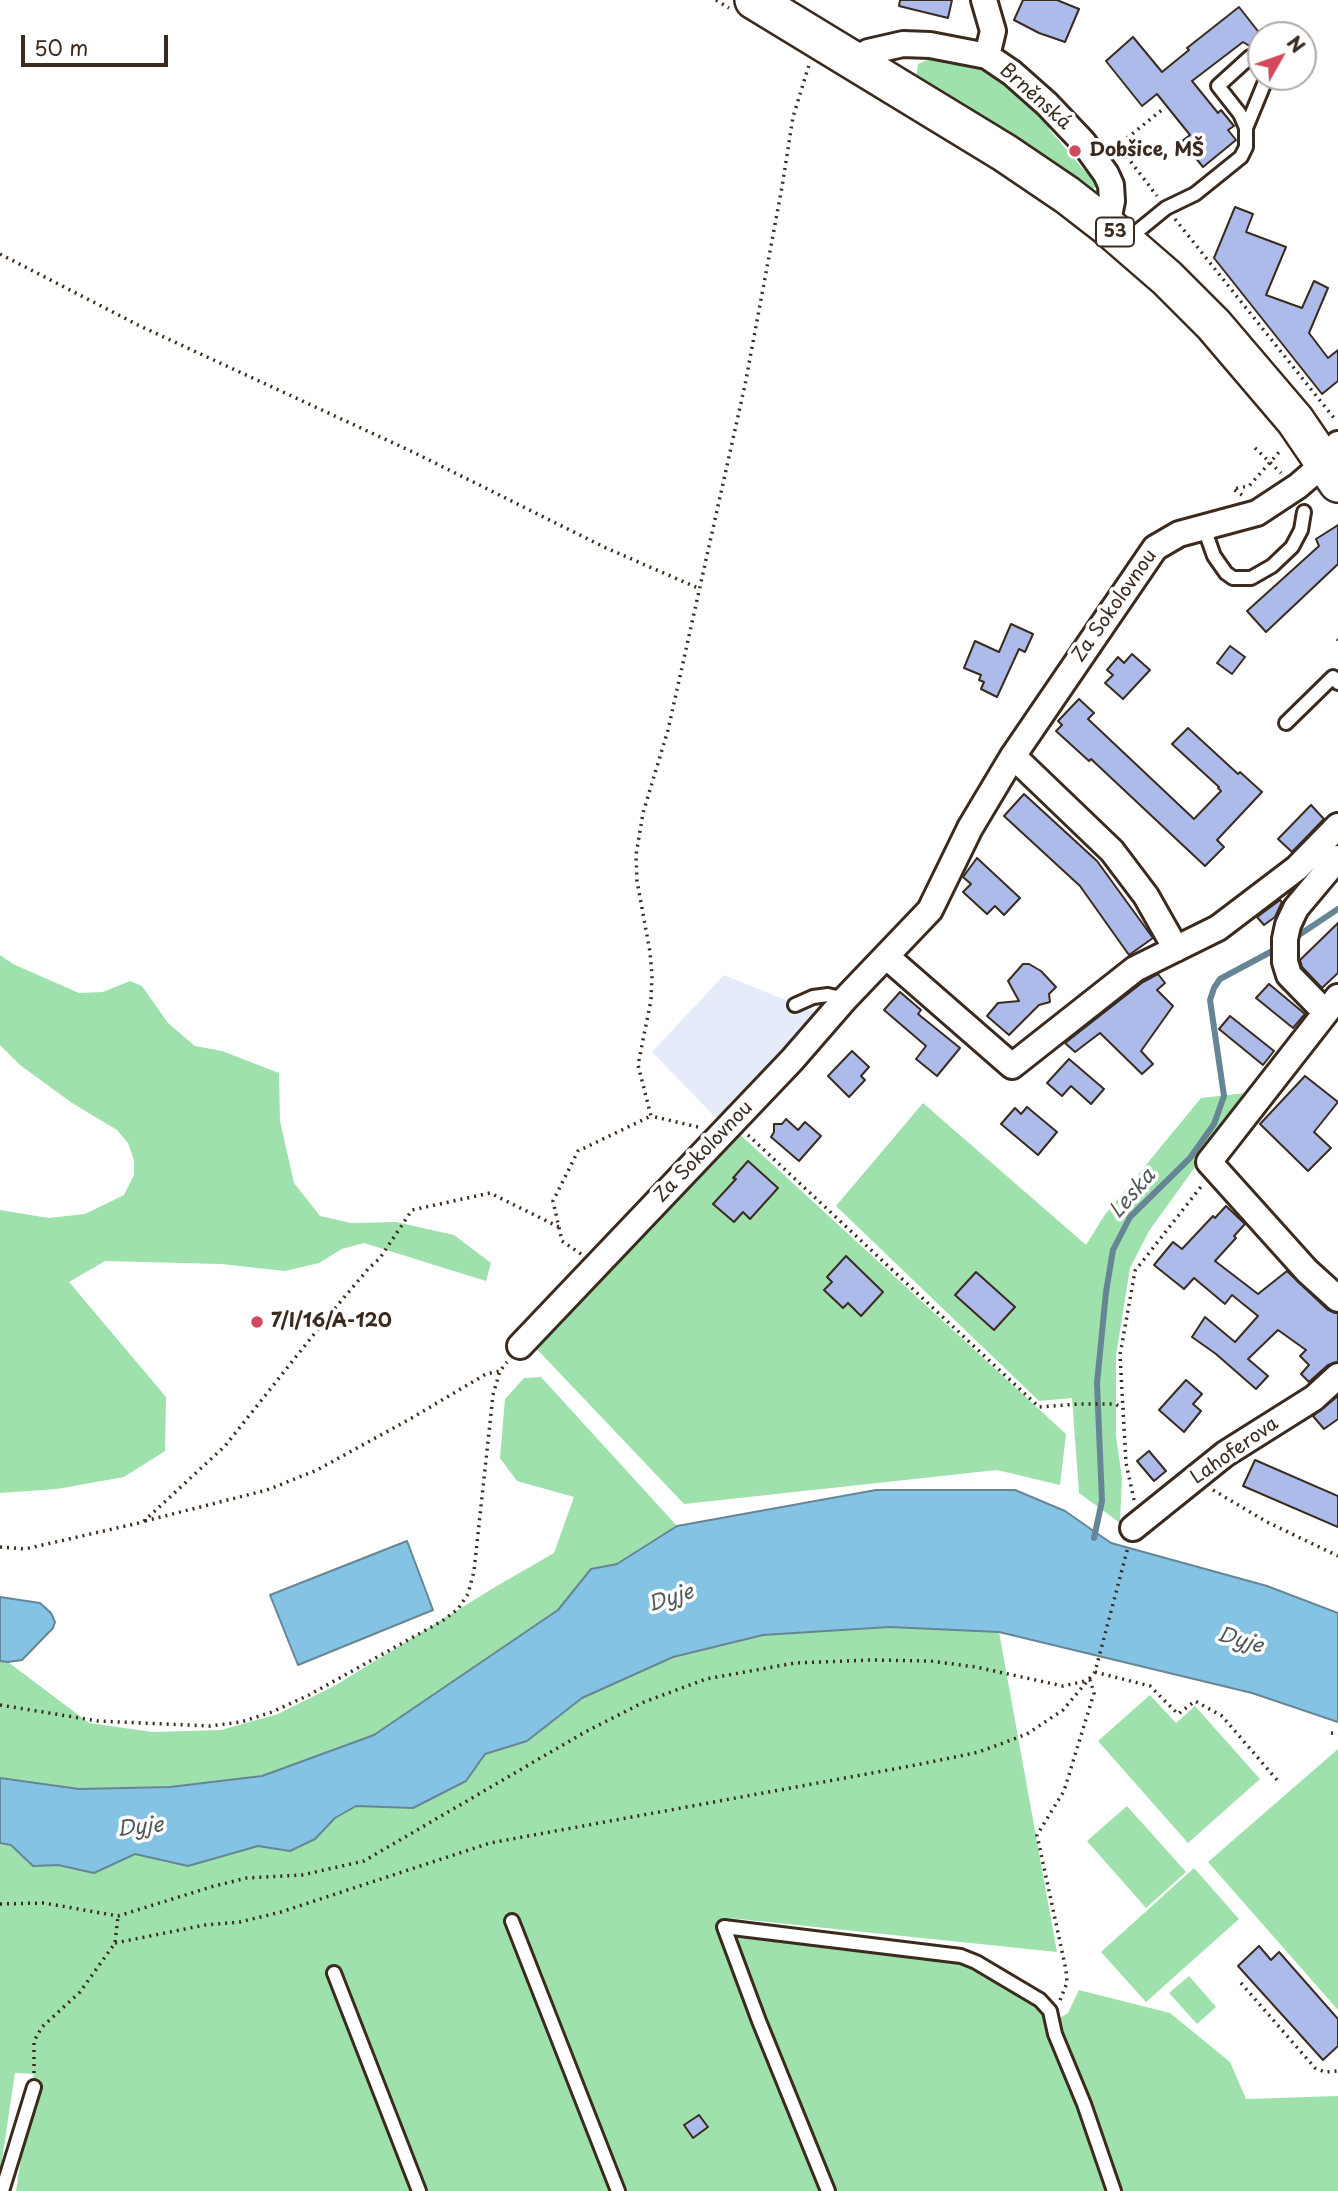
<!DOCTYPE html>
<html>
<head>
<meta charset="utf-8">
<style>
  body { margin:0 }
  #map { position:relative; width:1338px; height:2191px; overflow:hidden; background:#fff; font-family:"Playpen Sans",sans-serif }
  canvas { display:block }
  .north { position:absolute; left:1247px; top:21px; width:70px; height:70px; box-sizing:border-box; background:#fff; border:2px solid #b1aaa5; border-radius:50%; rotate:50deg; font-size:19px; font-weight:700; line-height:28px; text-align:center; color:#3b2a1e }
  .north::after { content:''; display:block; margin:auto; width:24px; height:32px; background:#d1495b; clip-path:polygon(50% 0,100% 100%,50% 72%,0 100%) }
  .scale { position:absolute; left:21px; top:35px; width:147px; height:32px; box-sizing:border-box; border:4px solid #3b2a1e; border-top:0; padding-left:9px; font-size:21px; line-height:24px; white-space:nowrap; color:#3b2a1e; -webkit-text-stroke:5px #fff; paint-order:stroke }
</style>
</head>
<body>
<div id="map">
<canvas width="1338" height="2191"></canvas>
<div class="north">N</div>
<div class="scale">50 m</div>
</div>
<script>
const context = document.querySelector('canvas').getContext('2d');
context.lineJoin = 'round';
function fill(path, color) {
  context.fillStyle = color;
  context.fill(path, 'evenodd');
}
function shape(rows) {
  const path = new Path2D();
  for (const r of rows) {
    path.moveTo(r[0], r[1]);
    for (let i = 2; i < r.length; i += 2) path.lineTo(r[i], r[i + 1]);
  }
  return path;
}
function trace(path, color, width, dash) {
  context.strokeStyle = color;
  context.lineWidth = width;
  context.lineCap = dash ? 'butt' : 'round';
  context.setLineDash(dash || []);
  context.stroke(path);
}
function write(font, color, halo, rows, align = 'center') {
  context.font = font + ' "Playpen Sans",sans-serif';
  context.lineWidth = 7;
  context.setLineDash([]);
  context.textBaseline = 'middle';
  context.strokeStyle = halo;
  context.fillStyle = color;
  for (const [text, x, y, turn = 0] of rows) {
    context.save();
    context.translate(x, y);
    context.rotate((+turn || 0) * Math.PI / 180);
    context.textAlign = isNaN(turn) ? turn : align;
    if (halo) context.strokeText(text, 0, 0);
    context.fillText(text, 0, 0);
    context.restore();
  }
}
const built = shape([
  [724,975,817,1013,713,1125,716,1118,652,1052]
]);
const green = shape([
  [932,58,976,67,996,74,1052,124,1049,129,1082,168,1089,175,1093,171,1097,181,1097,186,1090,191,916,78,918,64],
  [0,955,13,964,79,993,103,992,130,981,142,986,168,1023,195,1046,222,1051,279,1073,280,1121,294,1183,320,1216,351,1223,396,1222,454,1235,491,1263,486,1281,364,1243,342,1249,319,1263,285,1271,221,1264,105,1261,69,1282,166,1397,165,1451,124,1477,57,1489,0,1493,0,1210,49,1218,85,1214,124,1195,134,1175,134,1160,128,1143,117,1130,72,1103,20,1065,0,1045],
  [1246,1093,1224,1132,1195,1167,1149,1231,1130,1268,1116,1356,1116,1436,1122,1478,1120,1523,1079,1493,1072,1398,1039,1401,836,1206,923,1103,1086,1245,1104,1216,1201,1098],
  [735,1130,1066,1434,1060,1485,997,1470,684,1504,532,1344],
  [541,1377,677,1526,617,1564,591,1569,558,1610,374,1735,262,1776,170,1787,79,1789,0,1778,0,1661,8,1662,89,1723,153,1732,221,1730,278,1714,336,1685,495,1587,554,1553,574,1497,517,1481,500,1458,505,1399,524,1378],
  [889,1627,999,1632,1057,1952,729,1918,970,1964,1041,2009,1048,2025,1068,2013,1079,1990,1170,2013,1230,2062,1246,2099,1338,2096,1338,2191,16,2191,34,2074,15,2073,0,2173,0,1843,10,1845,33,1865,58,1865,93,1873,135,1854,188,1866,258,1846,290,1851,315,1839,335,1818,356,1806,413,1808,466,1781,485,1754,527,1741,582,1698,673,1657,763,1635],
  [1150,1695,1176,1723,1195,1706,1260,1779,1188,1843,1098,1741],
  [1338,1749,1338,2010,1208,1862],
  [1127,1806,1186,1872,1146,1908,1087,1841],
  [1194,1868,1239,1919,1146,2002,1101,1952],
  [1189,1976,1216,2007,1197,2024,1169,1993]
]);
const water = shape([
  [876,1490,1015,1490,1065,1511,1111,1543,1267,1586,1338,1613,1338,1722,1252,1693,999,1632,889,1627,763,1635,673,1657,582,1698,527,1741,485,1754,466,1781,413,1808,356,1806,335,1818,315,1839,290,1851,258,1846,188,1866,135,1854,94,1873,58,1865,33,1866,11,1845,0,1843,0,1778,79,1789,170,1787,262,1776,374,1735,558,1610,591,1569,617,1564,677,1526,876,1490],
  [407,1541,433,1610,298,1665,270,1595,407,1541],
  [0,1597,40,1603,51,1613,55,1622,53,1628,22,1660,8,1662,0,1661,0,1597]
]);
const stream = shape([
  [1293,939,1338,909],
  [1094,1538,1102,1501,1097,1383,1106,1292,1113,1250,1130,1217,1190,1158,1214,1124,1224,1096,1210,1000,1214,988,1220,979,1278,948]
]);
const building = shape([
  [900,0,952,0,948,18,899,6,900,0],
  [1023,0,1057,0,1079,9,1065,42,1039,33,1014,20,1023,0],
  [1239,7,1261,35,1261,53,1243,42,1192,81,1218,113,1221,110,1234,126,1228,130,1236,140,1203,167,1182,141,1190,135,1157,94,1142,106,1106,61,1133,37,1162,72,1189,50,1187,48,1239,7],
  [1235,207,1253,214,1246,232,1286,247,1266,295,1302,308,1314,281,1328,288,1309,333,1328,358,1338,350,1338,381,1322,394,1214,258,1235,207],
  [1338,525,1338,564,1266,632,1247,611,1319,546,1316,539,1338,525],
  [1011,624,1033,634,1025,652,1019,649,997,697,981,689,984,682,979,680,981,675,964,668,975,641,999,652,1011,624],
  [1230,646,1245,657,1232,674,1217,663,1230,646],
  [1132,654,1150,670,1123,699,1105,683,1113,675,1107,670,1118,657,1124,663,1132,654],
  [1079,699,1094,713,1088,719,1194,819,1221,791,1218,788,1219,787,1172,744,1188,728,1238,774,1240,772,1262,792,1217,840,1224,847,1205,866,1091,759,1089,761,1056,731,1062,725,1058,721,1079,699],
  [1024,794,1097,861,1153,938,1129,955,1080,886,1004,816,1024,794],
  [1311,805,1324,819,1292,852,1278,839,1311,805],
  [977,858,1020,898,1004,915,995,906,987,914,963,892,971,884,963,877,977,858],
  [1280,900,1282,902,1275,917,1264,925,1257,917,1280,900],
  [1338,923,1338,973,1322,988,1302,967,1300,960,1338,923],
  [1023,964,1029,964,1041,971,1056,987,1049,994,1050,1002,1039,1005,1009,1035,987,1016,998,1003,1019,1001,1008,981,1023,964],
  [1158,974,1165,983,1157,990,1173,1006,1141,1051,1153,1064,1142,1074,1100,1033,1075,1052,1065,1043,1143,982,1158,974],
  [1269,984,1305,1014,1293,1028,1256,998,1269,984],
  [900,992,921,1010,918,1014,960,1048,937,1076,916,1059,926,1046,884,1010,900,992],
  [1230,1016,1274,1051,1263,1065,1219,1029,1230,1016],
  [852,1051,869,1067,861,1076,865,1080,849,1097,828,1076,852,1051],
  [1069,1059,1104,1089,1091,1104,1071,1086,1062,1096,1047,1083,1069,1059],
  [1305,1076,1338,1102,1314,1132,1331,1148,1308,1171,1260,1124,1305,1076],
  [1027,1107,1057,1132,1038,1155,1001,1124,1015,1108,1021,1114,1027,1107],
  [786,1119,798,1130,805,1122,821,1136,799,1161,771,1137,774,1132,774,1124,782,1124,786,1119],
  [748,1161,778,1188,750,1219,743,1212,734,1222,713,1204,736,1179,733,1178,748,1161],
  [1226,1206,1245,1224,1234,1236,1236,1238,1215,1261,1258,1294,1287,1271,1328,1310,1338,1313,1338,1362,1328,1365,1309,1382,1301,1374,1309,1365,1300,1356,1306,1350,1278,1330,1248,1359,1268,1376,1256,1389,1216,1354,1192,1337,1205,1317,1235,1342,1258,1316,1232,1295,1225,1304,1194,1278,1184,1289,1154,1265,1173,1242,1182,1249,1213,1216,1215,1218,1226,1206],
  [846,1256,883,1292,861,1316,848,1303,843,1308,824,1290,832,1282,827,1277,846,1256],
  [976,1272,1015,1307,994,1330,955,1295,976,1272],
  [1186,1380,1202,1394,1193,1404,1201,1411,1184,1432,1159,1410,1186,1380],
  [1338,1396,1338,1419,1324,1429,1313,1416,1338,1396],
  [1149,1451,1166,1471,1154,1481,1137,1461,1149,1451],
  [1255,1460,1338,1496,1338,1527,1243,1486,1255,1460],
  [1259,1946,1271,1960,1279,1952,1338,2019,1338,2046,1323,2060,1238,1966,1259,1946],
  [699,2115,708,2127,693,2138,684,2125,699,2115]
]);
const path = shape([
  [716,0,729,8],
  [1118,145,1157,196],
  [1116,147,1163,109],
  [1175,219,1334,418],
  [0,254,140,326,415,453,604,547,698,588],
  [1255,448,1281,473],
  [1242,495,1233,489,1249,486,1281,450],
  [1337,639,1338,640],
  [698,1127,651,1116,638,1065,651,1000,652,976,650,952,637,881,636,855,643,813,668,730,745,385,782,187,793,117,809,65],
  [748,1135,1039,1407,1079,1404,1115,1404,1121,1407],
  [581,1254,562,1241,553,1201,578,1151,651,1116],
  [1213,1490,1267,1522,1338,1556],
  [1134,1500,1126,1463,1120,1355,1135,1271,1203,1184],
  [145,1521,267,1490,317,1470,410,1419,486,1374,500,1371],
  [0,1547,25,1549,143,1522,225,1446,330,1314,369,1268,380,1258,412,1210,490,1193,559,1227],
  [1095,1672,1150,1686,1178,1714,1195,1701,1222,1716,1277,1780],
  [0,1705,98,1721,210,1726,241,1722,272,1712,309,1695,442,1621,458,1609,468,1594,474,1571,493,1395,500,1371,507,1362],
  [1331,1733,1338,1734],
  [0,1904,44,1903,118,1916,214,1886,247,1878,302,1875,364,1861,585,1732,644,1702,706,1679,795,1663,871,1660,930,1661,976,1667,1063,1686,1090,1680],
  [115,1943,205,1925,240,1922,281,1912,490,1843,916,1765,979,1752,1027,1734,1063,1710,1095,1672,1128,1547],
  [1241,1983,1315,2068,1325,2072,1338,2071],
  [1060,2000,1067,1983,1066,1970,1037,1835,1064,1791,1094,1693,1090,1680],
  [34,2073,34,2041,42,2027,80,1992,115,1943,118,1916]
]);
const service = shape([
  [1246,128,1267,77],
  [1128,239,1166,208,1195,194,1241,157,1246,147,1246,128,1240,114,1218,86,1250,57,1261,64],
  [1204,528,1214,556,1226,573,1233,578,1251,578,1272,566,1292,547,1301,530,1304,512],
  [1286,723,1333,677,1338,683],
  [795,1005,813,997,828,995,845,999],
  [512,1921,618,2191],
  [334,1973,419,2191],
  [2,2191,34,2087],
  [828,2191,759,2021,724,1927,961,1956,976,1962,1040,2000,1050,2011,1055,2034,1084,2104,1114,2191]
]);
const minor = shape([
  [984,0,993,31,987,56],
  [855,63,868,52,903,44,930,45,987,56,1012,73,1047,104,1083,142,1106,174,1111,185,1112,201,1107,226],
  [1013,756,1112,851,1146,896,1176,949],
  [887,957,1012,1066,1135,969,1218,928,1297,868,1338,826],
  [1338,997,1209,1162,1307,1271,1338,1299],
  [1325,1012,1289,975,1285,962,1285,939,1288,925,1296,908,1338,858],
  [520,1346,792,1060,845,999,930,910,970,828,1013,756,1155,548,1179,534,1257,513,1298,486,1313,473,1338,444],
  [1133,1528,1225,1454,1314,1398,1338,1376]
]);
const primary = shape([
  [754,0,1005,153,1067,195,1107,226,1167,278,1214,325,1295,420,1338,483]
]);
const markers = [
  [1075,151,7,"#d1495b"],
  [257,1322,7,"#d1495b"]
];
const shields = [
  [1115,232,38]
];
const shieldNames = [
  ["53",1115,232]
];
const streetNames = [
  ["Brněnská",1035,97,42],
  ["Za Sokolovnou",1115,606,-55],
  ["Za Sokolovnou",704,1152,-46],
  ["Lahoferova",1235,1451,-35]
];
const poiNames = [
  ["Dobšice, MŠ",1089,151],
  ["7/I/16/A-120",271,1322]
];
const waterNames = [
  ["Leska",1133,1194,-49],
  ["Dyje",671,1599,-18],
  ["Dyje",1240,1641,16],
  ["Dyje",140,1828,-6]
];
fill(built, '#e6ebf9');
fill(green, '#9ee1ac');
fill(water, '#84c3e4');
trace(water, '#678695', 2);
trace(stream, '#678695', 6);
fill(building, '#adbbeb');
trace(building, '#3b2a1e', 2);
trace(service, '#3b2a1e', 18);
trace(minor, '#3b2a1e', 30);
trace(primary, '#3b2a1e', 42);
trace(path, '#3b2a1e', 3.5, [2, 5]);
trace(service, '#fff', 12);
trace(minor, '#fff', 24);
trace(primary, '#fff', 37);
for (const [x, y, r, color] of markers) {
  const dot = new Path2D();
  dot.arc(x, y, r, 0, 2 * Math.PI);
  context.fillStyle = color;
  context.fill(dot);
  trace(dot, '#fff', 2.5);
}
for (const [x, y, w] of shields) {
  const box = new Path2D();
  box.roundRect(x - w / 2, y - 14.5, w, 29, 5);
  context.fillStyle = '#fff';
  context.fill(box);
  trace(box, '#3b2a1e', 2);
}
write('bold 18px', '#3b2a1e', null, shieldNames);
write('19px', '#3b2a1e', '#fff', streetNames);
write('bold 19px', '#3b2a1e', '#fff', poiNames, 'left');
write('italic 21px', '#515859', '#fff', waterNames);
</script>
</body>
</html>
